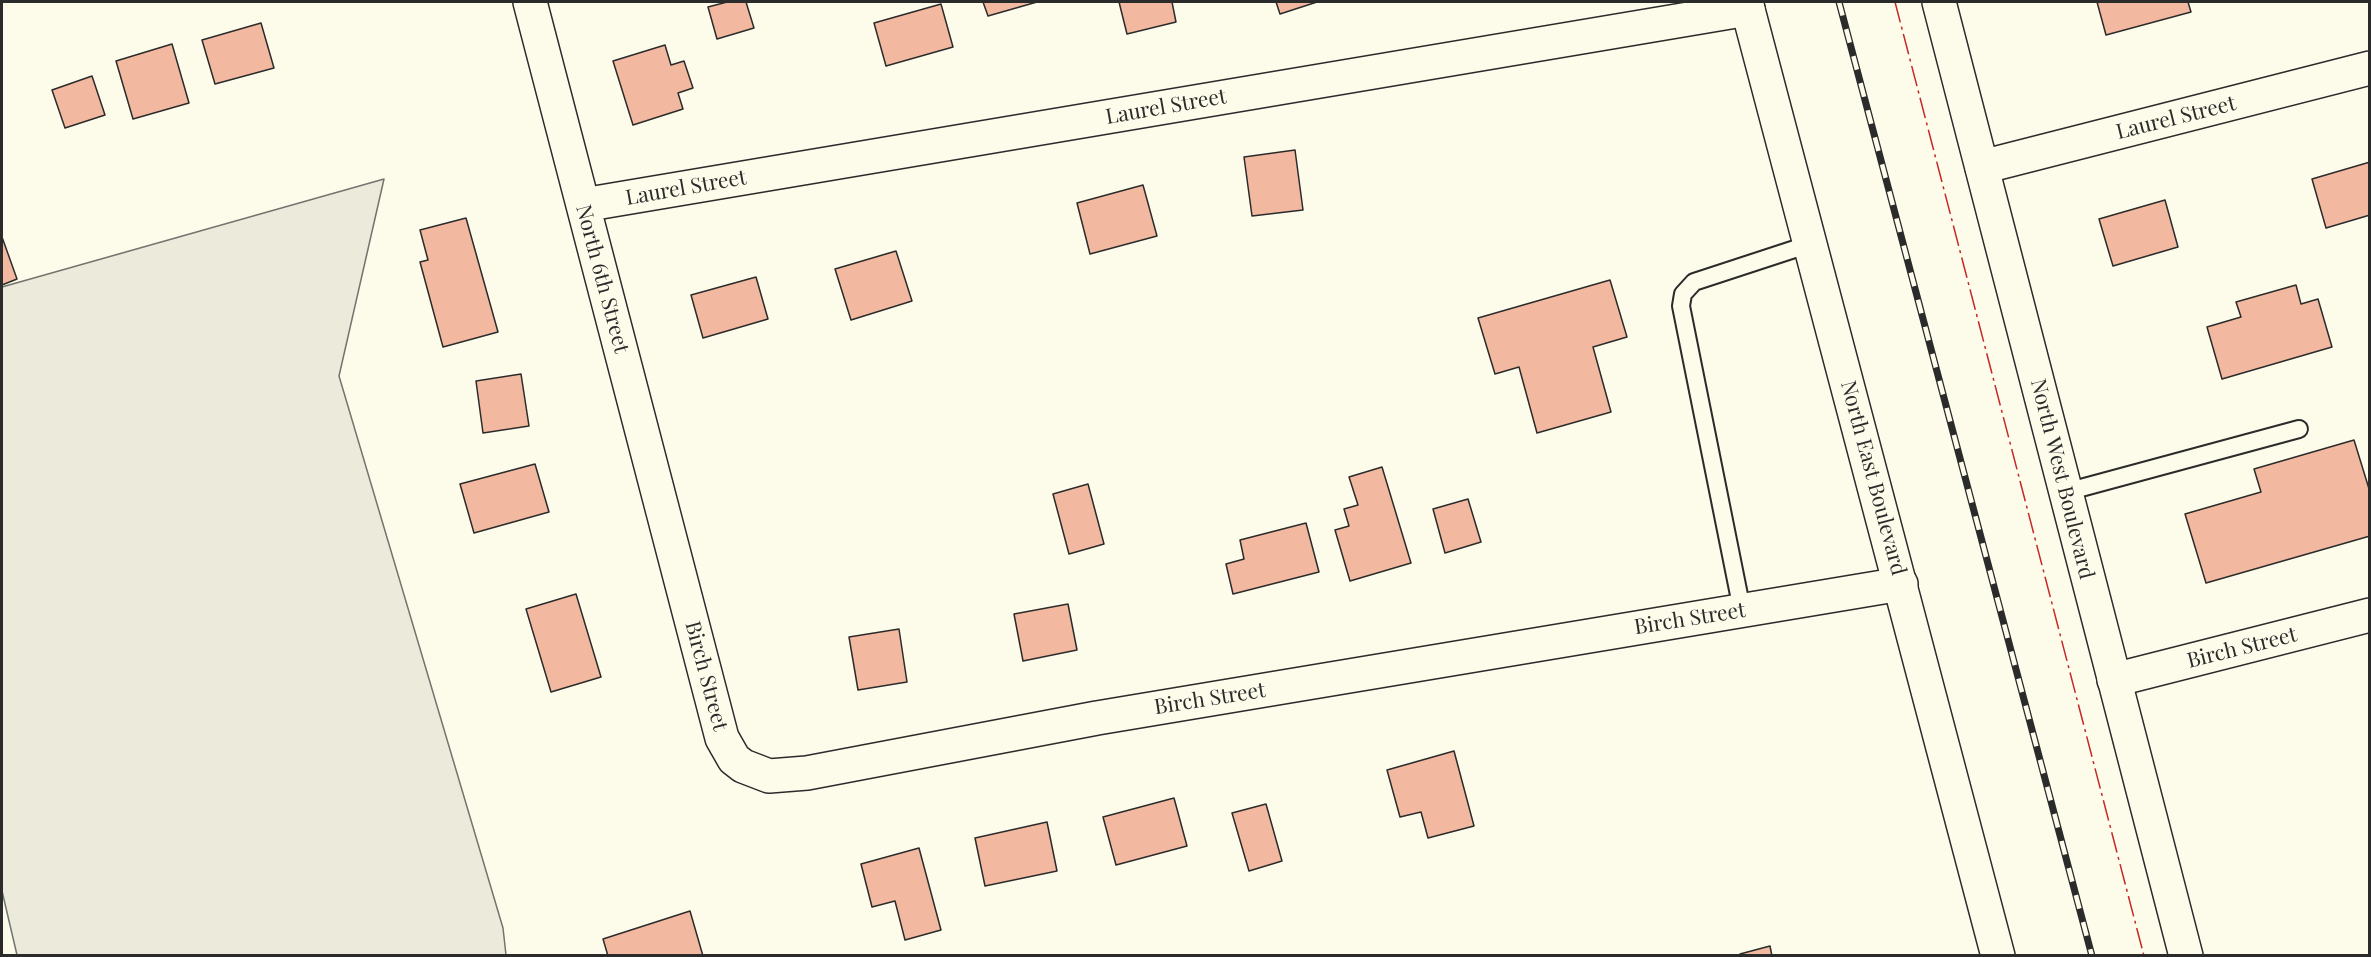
<!DOCTYPE html>
<html>
<head>
<meta charset="utf-8">
<style>
  body { margin:0 }
  #map { position:relative; width:2371px; height:957px; overflow:hidden; background:#fdfbea; font-family:"Playfair Display",serif }
  canvas { display:block }
  .frame { position:absolute; inset:0; border:3px solid #2b2b2b; pointer-events:none }
</style>
</head>
<body>
<div id="map">
<canvas width="2371" height="957"></canvas>
<div class="frame"></div>
</div>
<script>
const context = document.querySelector('canvas').getContext('2d');
context.lineJoin = 'round';
function fill(path, color) {
  context.fillStyle = color;
  context.fill(path, 'evenodd');
}
function shape(rows) {
  const path = new Path2D();
  for (const r of rows) {
    path.moveTo(r[0], r[1]);
    for (let i = 2; i < r.length; i += 2) path.lineTo(r[i], r[i + 1]);
  }
  return path;
}
function trace(path, color, width, dash) {
  context.strokeStyle = color;
  context.lineWidth = width;
  context.lineCap = dash ? 'butt' : 'round';
  context.setLineDash(dash || []);
  context.stroke(path);
}
function write(font, color, halo, rows, align = 'center') {
  context.font = font + ' "Playfair Display",serif';
  context.lineWidth = 4.5;
  context.setLineDash([]);
  context.textBaseline = 'middle';
  context.strokeStyle = halo;
  context.fillStyle = color;
  for (const [text, x, y, turn = 0] of rows) {
    context.save();
    context.translate(x, y);
    context.rotate((+turn || 0) * Math.PI / 180);
    context.textAlign = isNaN(turn) ? turn : align;
    if (halo) context.strokeText(text, 0, 0);
    context.fillText(text, 0, 0);
    context.restore();
  }
}
const green = shape([
  [384,179,339,376,503,928,506,955,17,955,2,891,2,287,384,179]
]);
const building = shape([
  [727,2,746,2,754,28,717,39,708,7,727,2],
  [983,2,1037,2,988,16,983,2],
  [1119,2,1172,2,1176,22,1127,34,1119,2],
  [1276,2,1317,2,1280,14,1276,2],
  [2097,2,2188,2,2191,12,2106,35,2097,2],
  [941,4,953,47,886,66,874,23,941,4],
  [261,23,274,68,215,84,202,40,261,23],
  [172,44,189,103,133,119,116,61,172,44],
  [665,45,671,65,684,61,693,88,678,93,683,109,633,125,613,61,665,45],
  [92,76,105,115,65,128,52,90,92,76],
  [1295,150,1303,210,1252,216,1244,157,1295,150],
  [2370,162,2370,215,2326,228,2312,179,2370,162],
  [1143,185,1157,236,1090,254,1077,203,1143,185],
  [2165,200,2178,247,2113,266,2099,219,2165,200],
  [466,218,498,332,443,347,420,262,428,260,420,230,466,218],
  [2,237,17,279,2,285,2,237],
  [896,251,912,301,851,320,835,269,896,251],
  [756,277,768,319,703,338,691,295,756,277],
  [1610,280,1627,337,1593,347,1611,412,1537,433,1519,367,1495,374,1478,318,1610,280],
  [2296,285,2301,304,2318,299,2332,347,2222,379,2207,327,2241,317,2236,302,2296,285],
  [521,374,529,426,483,433,476,381,521,374],
  [2354,440,2370,492,2370,536,2206,583,2185,514,2261,492,2254,469,2354,440],
  [535,464,549,512,474,533,460,484,535,464],
  [1382,467,1411,563,1350,581,1335,530,1349,526,1344,509,1358,505,1349,477,1382,467],
  [1088,484,1104,544,1069,554,1053,494,1088,484],
  [1468,499,1481,542,1445,553,1433,509,1468,499],
  [1306,523,1319,572,1233,594,1226,564,1244,559,1240,540,1306,523],
  [576,594,601,677,551,692,526,609,576,594],
  [1068,604,1077,650,1023,661,1014,614,1068,604],
  [899,629,907,682,858,690,849,637,899,629],
  [1454,751,1474,826,1428,838,1421,812,1400,817,1387,770,1454,751],
  [1174,798,1187,846,1116,865,1103,817,1174,798],
  [1266,804,1282,861,1249,871,1232,813,1266,804],
  [1047,822,1057,871,985,886,975,838,1047,822],
  [919,848,941,930,905,940,895,901,872,907,861,864,919,848],
  [690,911,703,956,608,956,603,939,690,911],
  [1770,946,1772,956,1740,956,1740,954,1770,946]
]);
const lane = shape([
  [2066,492,2299,429],
  [1742,610,1681,306,1683,294,1694,282,1810,244]
]);
const street = shape([
  [530,2,722,738,734,759,743,766,769,776,807,773,1097,718,1901,584],
  [1982,167,2370,68],
  [583,205,1748,9],
  [2114,680,2370,615]
]);
const secondary = shape([
  [1746,2,1998,956],
  [1939,2,2186,956]
]);
const rail = shape([
  [1839,2,2092,956]
]);
const power = shape([
  [1895,2,2144,956]
]);
const streetNames = [
  ["Laurel Street",1166,107,-10],
  ["Laurel Street",2176,118,-14],
  ["Laurel Street",686,188,-10],
  ["North 6th Street",602,279,75],
  ["North East Boulevard",1873,478,75],
  ["North West Boulevard",2062,479,76],
  ["Birch Street",1690,619,-9],
  ["Birch Street",2242,648,-14],
  ["Birch Street",706,676,75],
  ["Birch Street",1210,699,-9]
];
fill(green, '#ecebdb');
trace(green, '#74746e', 1.5);
fill(building, '#f2b8a0');
trace(building, '#2b2b2b', 1.5);
trace(lane, '#2b2b2b', 20);
trace(street, '#2b2b2b', 36);
trace(secondary, '#2b2b2b', 36);
trace(lane, '#fdfbea', 16);
trace(street, '#fdfbea', 33);
trace(secondary, '#fdfbea', 33);
trace(rail, '#2b2b2b', 7);
trace(rail, '#fdfbea', 4.5, [14]);
trace(power, '#c62828', 1.5, [21, 4.5, 3, 4.5]);
write('21px', '#2b2b2b', '#fdfbea', streetNames);
</script>
</body>
</html>
